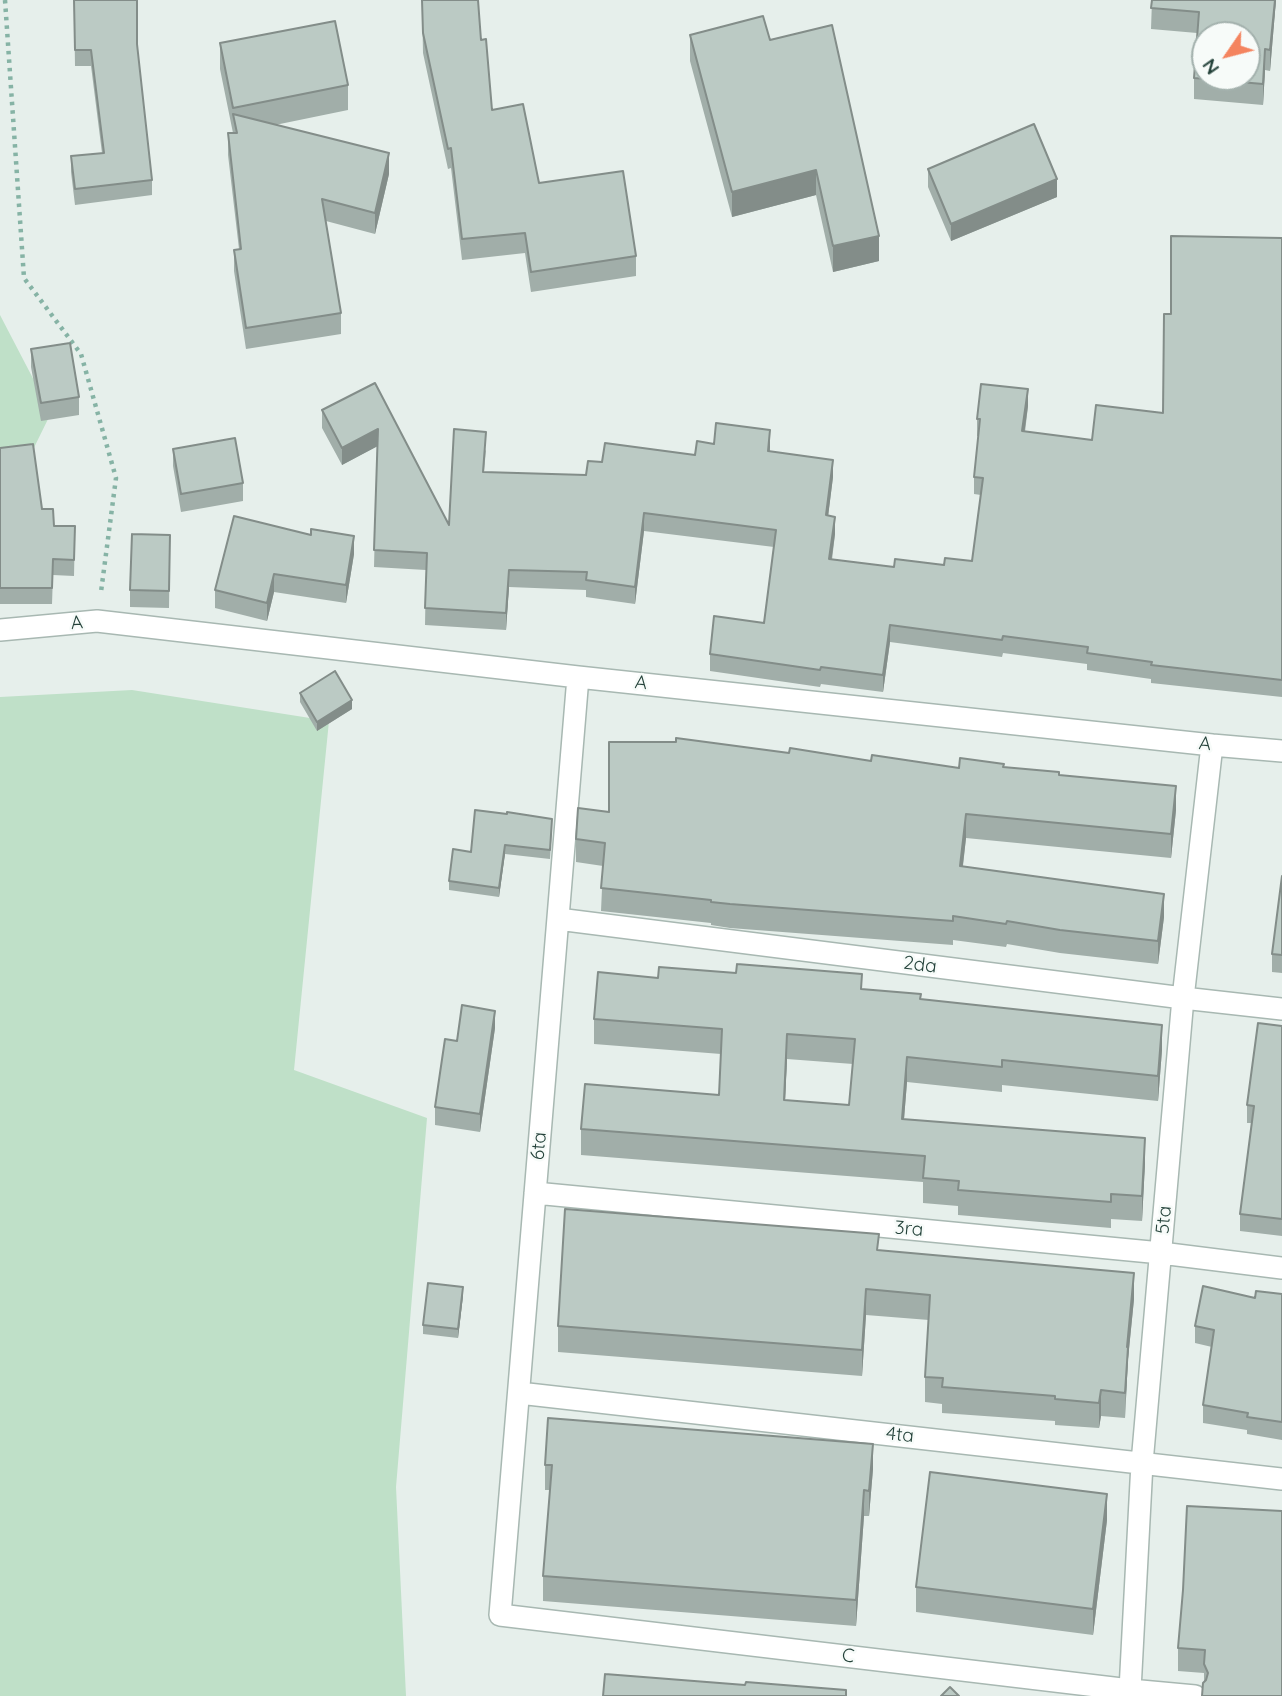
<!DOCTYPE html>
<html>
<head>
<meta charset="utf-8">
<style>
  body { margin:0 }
  #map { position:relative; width:1282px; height:1696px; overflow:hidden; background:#e6efeb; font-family:Quicksand,sans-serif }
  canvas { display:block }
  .north { position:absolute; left:1191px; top:21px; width:70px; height:70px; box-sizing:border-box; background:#f7fbf9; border:2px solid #a3b1ad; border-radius:50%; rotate:235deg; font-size:19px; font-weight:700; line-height:28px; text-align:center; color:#24423a }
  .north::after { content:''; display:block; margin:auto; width:24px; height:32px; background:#f4845f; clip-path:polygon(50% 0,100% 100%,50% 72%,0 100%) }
</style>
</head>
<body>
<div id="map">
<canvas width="1282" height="1696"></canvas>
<div class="north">N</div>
</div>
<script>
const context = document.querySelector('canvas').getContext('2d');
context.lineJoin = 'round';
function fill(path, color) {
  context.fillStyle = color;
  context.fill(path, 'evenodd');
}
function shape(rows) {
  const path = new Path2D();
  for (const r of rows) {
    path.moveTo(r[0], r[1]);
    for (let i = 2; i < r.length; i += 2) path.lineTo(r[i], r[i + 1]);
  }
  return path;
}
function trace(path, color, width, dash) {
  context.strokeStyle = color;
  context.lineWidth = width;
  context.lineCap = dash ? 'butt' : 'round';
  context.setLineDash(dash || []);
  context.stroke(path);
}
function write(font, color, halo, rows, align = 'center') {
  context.font = font + ' Quicksand,sans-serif';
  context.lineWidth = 5;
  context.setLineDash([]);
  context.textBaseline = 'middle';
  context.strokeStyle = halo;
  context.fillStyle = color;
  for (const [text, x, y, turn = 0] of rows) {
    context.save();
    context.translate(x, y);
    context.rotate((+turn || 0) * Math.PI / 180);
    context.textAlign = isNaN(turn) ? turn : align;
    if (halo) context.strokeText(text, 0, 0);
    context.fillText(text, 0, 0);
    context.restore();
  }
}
const green = shape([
  [0,315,51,413,23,470,0,494],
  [132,690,329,721,294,1070,427,1118,396,1487,406,1696,0,1696,0,697]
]);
const path = shape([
  [5,0,24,278,81,354,116,478,101,592]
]);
const minor = shape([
  [0,630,97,621,578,677,1212,745,1282,751],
  [578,677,500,1615,1130,1690,1195,1696],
  [558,919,1183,998,1282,1009],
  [535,1193,1161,1253,1282,1268],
  [519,1393,1282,1479],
  [1131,1696,1130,1690,1142,1463,1183,998,1212,745]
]);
const wall = shape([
  [74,0,137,44,152,180,152,195,75,205,71,172,71,156,102,153,91,66,75,66],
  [422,0,481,40,492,110,539,183,636,256,636,276,531,292,525,253,462,260,451,168,448,169,423,53],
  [1152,0,1276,0,1270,71,1265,70,1263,105,1194,99,1194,78,1197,33,1151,29],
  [690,35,770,40,879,261,833,272,816,195,732,217,690,61],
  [220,43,348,85,348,110,275,125,389,174,375,234,326,221,341,313,341,334,246,349,234,271,234,250,239,249,228,155,228,133,233,133,220,69],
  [928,169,1057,197,951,241,928,187],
  [1282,238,1282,697,1151,683,1151,679,1087,670,1087,664,1003,653,1002,657,890,642,883,692,821,684,820,687,710,671,710,654,764,623,774,547,644,531,635,604,586,597,586,590,509,587,506,630,425,625,426,570,374,567,377,446,342,465,322,428,322,410,375,383,449,525,486,449,484,472,586,475,602,462,695,455,714,444,770,447,770,452,833,477,828,516,835,534,832,560,894,567,944,565,972,561,981,495,974,494,974,477,978,436,977,436,977,419,1028,406,1025,432,1092,440,1163,413,1171,314],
  [31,349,79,397,79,415,41,421,31,367],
  [0,448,54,526,75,526,74,576,53,575,52,604,0,604],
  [173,449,243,483,243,501,181,512,173,466],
  [170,535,169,608,130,607,130,590],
  [311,535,354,554,346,603,274,592,267,621,215,608,215,590],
  [300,693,352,709,317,731,300,702],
  [789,753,959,768,1004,767,1059,775,1176,810,1171,858,966,838,963,866,1164,917,1158,964,1060,953,1007,944,1006,947,953,940,953,945,730,928,711,925,711,923,601,911,603,866,576,862,576,839,609,812],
  [552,828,550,859,505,854,499,897,449,890,449,881,471,852],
  [1282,876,1282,973,1272,972,1272,954],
  [658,978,862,989,921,999,1162,1050,1158,1101,1002,1085,1002,1092,907,1082,904,1119,1145,1163,1142,1221,1111,1219,1111,1228,958,1215,958,1206,923,1203,923,1182,581,1155,581,1129,719,1095,721,1054,594,1044,594,1019],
  [787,1059,853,1064,849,1105,785,1100],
  [1282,1026,1282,1236,1240,1231,1240,1214,1252,1123,1247,1123,1247,1105],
  [495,1028,480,1132,435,1125,435,1107,457,1041],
  [879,1250,1134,1299,1128,1359,1125,1418,1101,1416,1099,1428,1055,1425,1055,1421,942,1413,942,1404,925,1402,925,1377,929,1320,866,1315,862,1376,558,1352,558,1326],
  [1282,1294,1282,1440,1247,1434,1247,1430,1203,1423,1203,1405,1212,1347,1195,1343,1195,1326,1255,1298],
  [463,1296,458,1338,423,1334,423,1325],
  [545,1465,873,1469,869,1516,864,1516,856,1626,543,1601,543,1576,550,1490,545,1490],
  [1107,1520,1093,1635,916,1612,916,1587],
  [1183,1590,1282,1696,1204,1682,1204,1673,1178,1671,1178,1648]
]);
const shadedWall = shape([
  [1275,0,1276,0,1270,71,1270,50],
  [1265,49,1265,70,1263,105,1263,84],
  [389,153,389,174,375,234,375,213],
  [816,170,816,195,732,217,732,192],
  [1057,179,1057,197,951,241,951,224],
  [879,236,879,261,833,272,833,246],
  [1028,389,1028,406,1022,449,1022,431],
  [378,429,378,446,342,465,342,448],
  [770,430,770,447,768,469,768,451],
  [833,460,833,477,826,533,826,515],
  [644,513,644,531,635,604,635,587],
  [835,517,835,534,829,577,829,559],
  [354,536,354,554,346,603,346,585],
  [509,570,509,587,506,630,506,613],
  [274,574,274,592,267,621,267,603],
  [890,625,890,642,883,692,883,675],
  [352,700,352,709,317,731,317,722],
  [1176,786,1176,810,1171,858,1171,834],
  [966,814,966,838,960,889,960,866],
  [505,845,505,854,499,897,499,888],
  [1164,894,1164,917,1158,964,1158,941],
  [495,1011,495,1028,480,1132,480,1114],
  [1162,1025,1162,1050,1158,1101,1158,1076],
  [787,1034,787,1059,784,1125,784,1100],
  [907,1057,907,1082,902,1144,902,1119],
  [1145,1138,1145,1163,1142,1221,1142,1196],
  [1134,1273,1134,1299,1128,1359,1125,1418,1127,1347],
  [463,1287,463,1296,458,1338,458,1329],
  [866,1289,866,1315,862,1376,862,1350],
  [1101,1390,1101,1416,1099,1428,1099,1403],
  [873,1444,873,1469,869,1516,869,1491],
  [864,1490,864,1516,856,1626,856,1600],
  [1107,1494,1107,1520,1093,1635,1093,1609]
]);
const building = shape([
  [74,0,137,0,137,44,152,180,75,189,71,156,104,153,91,50,75,50,74,0],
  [422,0,478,0,481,40,486,39,492,110,523,104,539,183,623,171,636,256,531,272,525,233,462,239,451,148,448,149,423,33,422,0],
  [1152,0,1275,0,1270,50,1265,49,1263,84,1194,78,1199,12,1151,8,1152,0],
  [1205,35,1247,35,1247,77,1205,77,1205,35],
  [763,16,770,40,832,25,879,236,833,246,816,170,732,192,690,35,763,16],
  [335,21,348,85,233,108,220,43,335,21],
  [233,114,389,153,375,213,322,199,341,313,246,328,234,250,241,249,228,133,237,133,233,114],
  [1034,124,1057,179,951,224,928,169,1034,124],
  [1171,236,1282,238,1282,680,1151,665,1152,662,1087,653,1088,647,1003,636,1002,640,890,625,883,675,821,667,820,670,710,654,714,616,764,623,776,530,644,513,635,587,586,580,587,572,509,570,506,613,425,608,427,553,374,550,378,429,342,448,322,410,375,383,449,525,454,429,486,432,483,472,586,475,588,461,602,462,605,443,695,455,697,441,714,444,716,423,770,430,768,451,833,460,826,515,835,517,829,559,894,567,895,559,944,565,945,558,972,561,983,478,974,477,980,419,977,419,981,384,1028,389,1022,431,1092,440,1096,405,1163,413,1164,314,1171,314,1171,236],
  [70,343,79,397,41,403,31,349,70,343],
  [235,438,243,483,181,494,173,449,235,438],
  [33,444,42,509,53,509,54,526,75,526,74,560,53,559,52,588,0,588,0,448,33,444],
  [234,516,311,535,311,529,354,536,346,585,274,574,267,603,215,590,234,516],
  [132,534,170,535,169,591,130,590,132,534],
  [335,671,352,700,317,722,300,693,335,671],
  [676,738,789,753,790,748,871,761,872,755,959,768,960,758,1004,764,1003,767,1059,772,1059,775,1176,786,1171,834,966,814,960,866,1164,894,1158,941,1060,930,1007,921,1006,924,953,916,953,921,730,904,711,902,711,900,601,888,605,843,576,839,578,808,609,812,609,742,676,742,676,738],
  [475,810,507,814,507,812,552,819,550,850,505,845,499,888,449,881,453,849,471,852,475,810],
  [1282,876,1282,955,1272,954,1282,876],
  [737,964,862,974,861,989,921,994,920,999,1162,1025,1158,1076,1002,1060,1002,1067,907,1057,902,1119,1145,1138,1142,1196,1111,1194,1111,1202,958,1190,959,1181,923,1178,925,1156,581,1129,585,1084,719,1095,722,1029,594,1019,598,972,658,978,659,967,736,973,737,964],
  [787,1034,855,1039,849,1105,784,1100,787,1034],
  [462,1005,495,1011,480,1114,435,1107,445,1039,457,1041,462,1005],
  [1258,1023,1282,1026,1282,1219,1240,1214,1254,1106,1247,1105,1258,1023],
  [565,1209,879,1234,877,1250,1134,1273,1127,1347,1128,1347,1125,1393,1101,1390,1099,1403,1055,1399,1055,1396,942,1387,943,1378,925,1377,930,1295,866,1289,862,1350,558,1326,565,1209],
  [428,1283,463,1287,458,1329,423,1325,428,1283],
  [1203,1286,1255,1298,1256,1291,1282,1294,1282,1422,1247,1417,1248,1413,1203,1405,1214,1330,1195,1326,1203,1286],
  [548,1418,873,1444,869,1491,864,1490,856,1600,543,1576,552,1465,545,1465,548,1418],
  [930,1472,1107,1494,1093,1609,916,1587,930,1472],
  [1187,1506,1282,1511,1282,1696,1202,1696,1203,1683,1206,1680,1208,1673,1204,1664,1205,1650,1178,1648,1183,1590,1187,1506],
  [605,1674,745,1685,746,1682,846,1690,846,1696,603,1696,605,1674],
  [950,1687,959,1696,941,1696,950,1687]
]);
const streetNames = [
  ["A",77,623,-5],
  ["A",641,683,6],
  ["A",1205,744,6],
  ["2da",920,965,7],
  ["6ta",539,1146,-85],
  ["5ta",1164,1220,-85],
  ["3ra",909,1229,5],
  ["4ta",900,1435,6],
  ["C",848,1656,7]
];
fill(green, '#bfe0c8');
trace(minor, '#a8b8b2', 24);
trace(path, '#86b3a5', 4.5, [3.5, 5]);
trace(minor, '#fff', 21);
fill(wall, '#a1aea9');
fill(shadedWall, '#838d89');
fill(building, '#bbcac4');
trace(building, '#838d89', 2);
write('19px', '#24423a', '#f7fbf9', streetNames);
</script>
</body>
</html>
